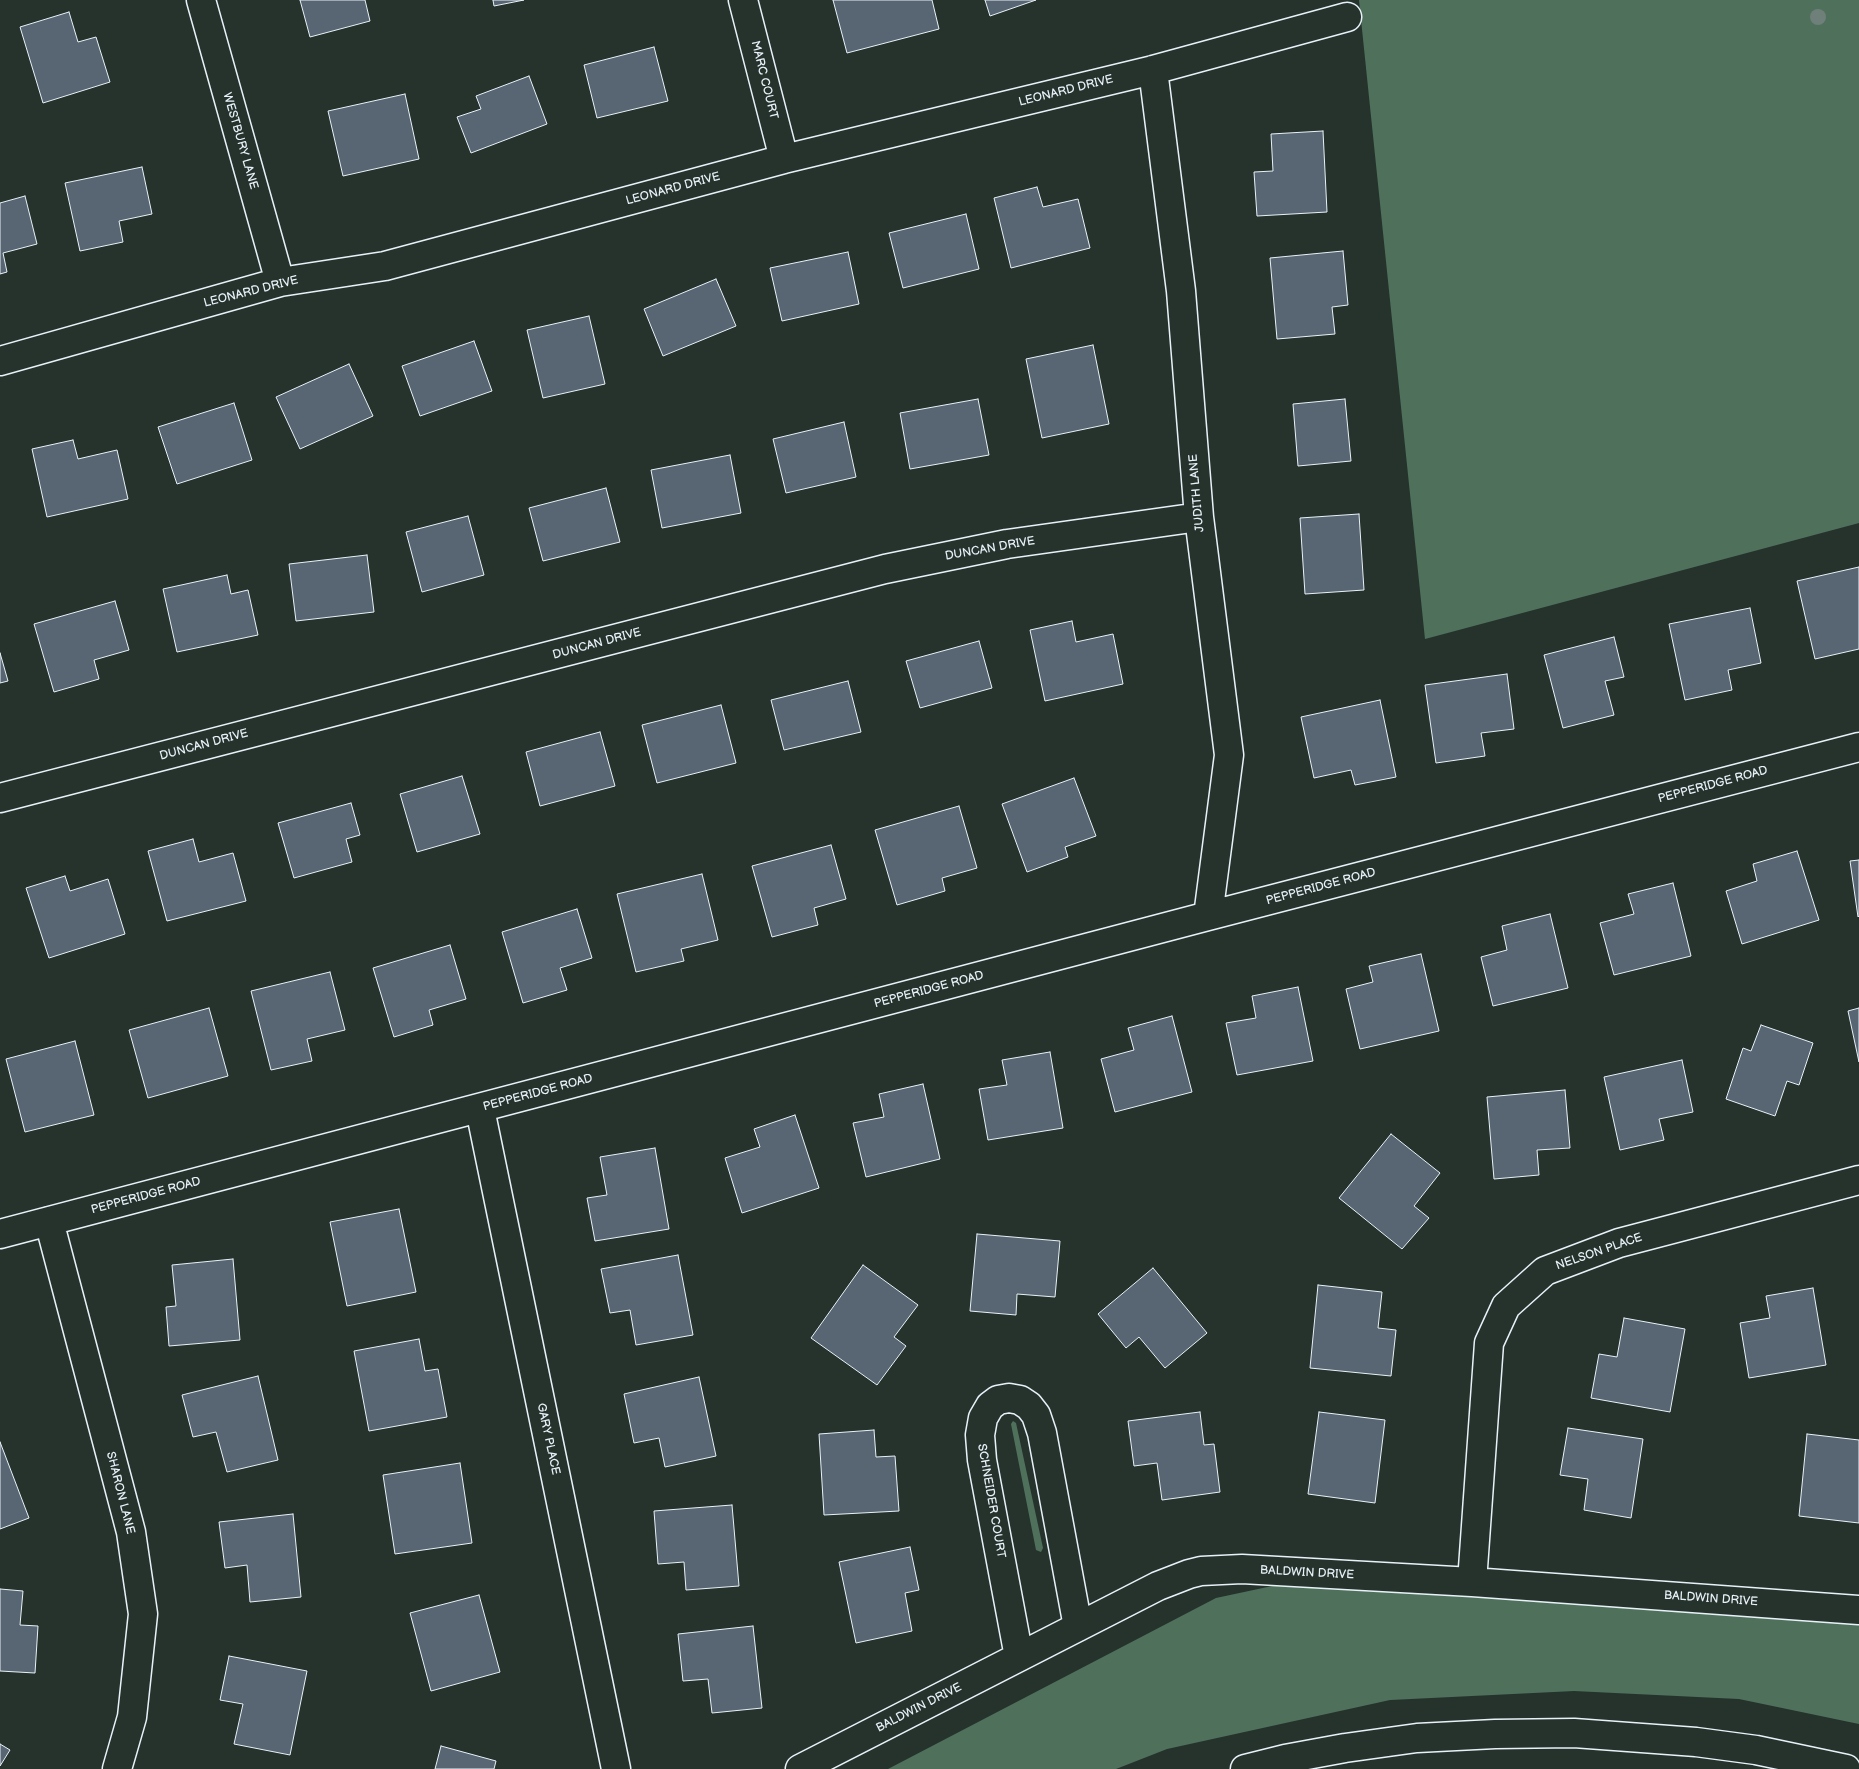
<!DOCTYPE html>
<html>
<head>
<meta charset="utf-8">
<style>
  body { margin:0 }
  canvas { display:block; background:#26332d }
</style>
</head>
<body>
<canvas width="1859" height="1769"></canvas>
<script>
const context = document.querySelector('canvas').getContext('2d');
context.lineJoin = 'round';
function fill(path, color) {
  context.fillStyle = color;
  context.fill(path, 'evenodd');
}
function shape(rows) {
  const path = new Path2D();
  for (const r of rows) {
    path.moveTo(r[0], r[1]);
    for (let i = 2; i < r.length; i += 2) path.lineTo(r[i], r[i + 1]);
  }
  return path;
}
function trace(path, color, width, dash) {
  context.strokeStyle = color;
  context.lineWidth = width;
  context.lineCap = dash ? 'butt' : 'round';
  context.setLineDash(dash || []);
  context.stroke(path);
}
function write(font, color, halo, rows, align = 'center') {
  context.font = font + ' "Balsamiq Sans",sans-serif';
  context.lineWidth = 5;
  context.setLineDash([]);
  context.textBaseline = 'middle';
  context.strokeStyle = halo;
  context.fillStyle = color;
  for (const [text, x, y, turn = 0] of rows) {
    context.save();
    context.translate(x, y);
    context.rotate((+turn || 0) * Math.PI / 180);
    context.textAlign = isNaN(turn) ? turn : align;
    if (halo) context.strokeText(text, 0, 0);
    context.fillText(text, 0, 0);
    context.restore();
  }
}
const green = shape([
  [1359,0,1859,0,1859,523,1425,639],
  [1013,1421,1016,1423,1043,1548,1041,1552,1036,1550,1011,1424],
  [1277,1585,1859,1620,1859,1724,1739,1699,1574,1691,1390,1700,1167,1749,1116,1769,888,1769,1216,1598]
]);
const building = shape([
  [300,0,365,0,370,21,310,37,300,0],
  [493,0,524,0,494,6,493,0],
  [833,0,932,0,939,29,847,53,833,0],
  [985,0,1036,0,990,16,985,0],
  [69,12,78,42,96,37,110,82,43,103,20,27,69,12],
  [654,47,668,101,597,118,584,65,654,47],
  [529,76,547,124,471,153,457,117,481,109,476,96,529,76],
  [405,94,419,159,343,176,328,111,405,94],
  [1323,131,1327,212,1257,216,1254,172,1273,171,1271,134,1323,131],
  [142,167,152,214,119,221,123,242,80,251,65,183,142,167],
  [1037,187,1043,207,1078,199,1090,248,1011,268,994,198,1037,187],
  [25,196,37,244,3,253,7,272,0,274,0,203,25,196],
  [966,214,979,269,903,288,889,233,966,214],
  [1343,251,1348,305,1332,307,1335,334,1277,339,1270,258,1343,251],
  [848,252,859,304,782,321,770,268,848,252],
  [716,279,736,326,663,356,644,309,716,279],
  [589,316,605,384,543,398,527,330,589,316],
  [474,341,492,391,420,416,402,366,474,341],
  [1093,345,1109,424,1042,438,1026,359,1093,345],
  [349,364,373,416,300,449,276,397,349,364],
  [978,399,989,455,910,469,900,413,978,399],
  [1345,399,1351,461,1298,466,1293,404,1345,399],
  [234,403,252,460,177,484,158,427,234,403],
  [844,422,856,477,786,493,773,439,844,422],
  [73,440,78,459,117,450,128,499,47,517,32,449,73,440],
  [730,455,741,513,662,528,651,470,730,455],
  [606,488,620,542,543,561,529,508,606,488],
  [1359,514,1364,590,1305,594,1300,518,1359,514],
  [468,516,484,575,422,592,406,532,468,516],
  [367,555,374,612,296,621,289,564,367,555],
  [1859,567,1859,649,1815,659,1797,581,1859,567],
  [227,575,231,594,248,590,258,635,177,652,163,589,227,575],
  [115,601,129,650,94,660,99,679,54,692,34,624,115,601],
  [1750,608,1761,663,1728,670,1732,690,1685,700,1669,624,1750,608],
  [1072,621,1076,642,1113,634,1123,684,1045,701,1030,630,1072,621],
  [1614,637,1624,677,1605,681,1614,715,1563,728,1544,655,1614,637],
  [979,641,992,688,920,708,906,661,979,641],
  [0,653,8,681,0,683,0,653],
  [1507,674,1514,729,1481,733,1485,756,1436,763,1425,685,1507,674],
  [848,681,861,732,784,750,771,700,848,681],
  [1380,700,1396,777,1355,785,1351,770,1314,778,1301,717,1380,700],
  [721,705,736,763,657,783,642,725,721,705],
  [600,732,615,786,540,806,526,752,600,732],
  [462,776,480,834,417,852,400,794,462,776],
  [1074,778,1096,836,1065,847,1068,857,1027,872,1002,804,1074,778],
  [351,803,360,835,346,839,352,862,294,878,278,823,351,803],
  [959,806,977,868,942,878,945,891,897,905,875,830,959,806],
  [193,839,199,862,233,853,246,901,167,921,148,851,193,839],
  [831,845,846,899,814,908,818,925,772,937,752,866,831,845],
  [1797,851,1819,920,1742,944,1726,891,1757,881,1753,864,1797,851],
  [1859,860,1859,916,1858,917,1850,861,1859,860],
  [702,874,718,940,681,949,684,961,636,972,617,894,702,874],
  [65,876,70,891,108,879,125,934,49,958,26,888,65,876],
  [1673,883,1691,956,1614,975,1600,923,1634,914,1628,894,1673,883],
  [577,909,592,958,560,968,567,990,523,1003,502,932,577,909],
  [1550,914,1568,988,1493,1006,1481,957,1507,950,1502,926,1550,914],
  [450,945,466,999,429,1010,433,1025,394,1037,373,968,450,945],
  [1421,954,1439,1031,1360,1049,1346,989,1373,982,1369,966,1421,954],
  [330,972,345,1030,307,1039,312,1061,271,1070,251,991,330,972],
  [1298,987,1313,1061,1237,1075,1226,1023,1256,1018,1252,996,1298,987],
  [209,1008,228,1076,148,1098,129,1030,209,1008],
  [1859,1008,1859,1062,1848,1011,1859,1008],
  [1172,1016,1192,1092,1115,1112,1101,1059,1134,1050,1128,1028,1172,1016],
  [1761,1025,1813,1043,1799,1085,1787,1081,1775,1116,1726,1099,1743,1048,1751,1051,1761,1025],
  [75,1041,94,1115,25,1132,6,1059,75,1041],
  [1050,1052,1063,1128,988,1140,979,1089,1007,1085,1002,1060,1050,1052],
  [1682,1060,1693,1112,1659,1119,1664,1140,1620,1150,1604,1077,1682,1060],
  [923,1084,940,1159,866,1177,853,1123,884,1117,879,1094,923,1084],
  [1565,1090,1570,1148,1537,1150,1539,1175,1494,1179,1487,1097,1565,1090],
  [795,1115,819,1188,742,1213,725,1158,760,1147,754,1129,795,1115],
  [1391,1134,1440,1173,1414,1206,1429,1218,1402,1249,1339,1198,1391,1134],
  [655,1148,669,1229,595,1241,587,1198,607,1195,600,1157,655,1148],
  [399,1209,416,1292,347,1306,330,1222,399,1209],
  [977,1234,1060,1241,1055,1297,1017,1294,1016,1315,970,1311,977,1234],
  [678,1255,693,1335,636,1345,630,1310,610,1313,601,1269,678,1255],
  [233,1259,240,1340,169,1346,166,1307,176,1306,172,1265,233,1259],
  [863,1265,918,1305,894,1337,906,1346,877,1385,811,1338,863,1265],
  [1153,1268,1207,1333,1165,1368,1139,1337,1126,1348,1098,1314,1153,1268],
  [1318,1285,1382,1292,1378,1328,1396,1330,1391,1376,1310,1368,1318,1285],
  [1813,1288,1826,1365,1749,1378,1740,1323,1770,1318,1766,1296,1813,1288],
  [1624,1318,1685,1329,1670,1412,1591,1398,1599,1354,1617,1357,1624,1318],
  [419,1339,425,1371,438,1369,447,1417,369,1431,354,1351,419,1339],
  [258,1376,278,1460,227,1472,216,1432,193,1437,182,1395,258,1376],
  [699,1377,716,1456,665,1467,659,1438,634,1443,624,1394,699,1377],
  [1200,1412,1204,1445,1214,1444,1220,1492,1162,1500,1157,1463,1134,1466,1128,1421,1200,1412],
  [1319,1412,1385,1420,1375,1503,1308,1494,1319,1412],
  [1568,1428,1643,1439,1631,1518,1584,1510,1588,1479,1560,1475,1568,1428],
  [874,1430,876,1457,895,1456,899,1511,824,1515,819,1434,874,1430],
  [1807,1434,1859,1440,1859,1523,1799,1516,1807,1434],
  [0,1442,29,1518,0,1529,0,1442],
  [460,1463,472,1543,395,1554,383,1475,460,1463],
  [732,1505,739,1586,686,1590,684,1562,658,1564,654,1511,732,1505],
  [293,1514,301,1597,250,1602,247,1565,225,1568,219,1522,293,1514],
  [910,1547,919,1590,905,1593,912,1631,856,1643,839,1562,910,1547],
  [0,1589,23,1591,20,1625,38,1626,35,1673,0,1671,0,1589],
  [479,1595,500,1672,431,1691,410,1613,479,1595],
  [753,1626,762,1708,712,1713,708,1679,683,1681,678,1634,753,1626],
  [229,1656,307,1671,290,1755,234,1744,243,1704,220,1700,229,1656],
  [0,1744,10,1750,0,1766,0,1744],
  [441,1746,496,1761,494,1769,435,1769,441,1746]
]);
const minor = shape([
  [201,0,280,282],
  [743,0,784,159],
  [1153,70,1181,291,1199,517,1229,755,1208,916],
  [0,361,280,282,385,266,784,159,1153,70,1347,17],
  [0,798,885,569,1007,544,1199,517],
  [480,1109,616,1769],
  [49,1221,131,1532,143,1614,132,1717,117,1769],
  [0,1234,1208,916,1859,747],
  [1472,1582,1489,1343,1506,1306,1545,1271,1619,1243,1859,1180],
  [1019,1657,982,1460,980,1435,983,1418,990,1406,998,1400,1009,1398,1020,1400,1029,1406,1036,1415,1042,1433,1078,1627],
  [800,1769,1158,1586,1189,1574,1201,1571,1242,1569,1472,1582,1859,1610]
]);
const motorway = shape([
  [1245,1769,1285,1759,1345,1748,1417,1738,1495,1734,1574,1733,1696,1742,1756,1750,1846,1769]
]);
const trees = [
  [1818,17]
];
const streetNames = [
  ["MARC COURT",764,80,76],
  ["LEONARD DRIVE",1066,91,-14],
  ["WESTBURY LANE",240,141,74],
  ["LEONARD DRIVE",673,189,-15],
  ["LEONARD DRIVE",251,292,-14],
  ["JUDITH LANE",1197,493,-95],
  ["DUNCAN DRIVE",990,549,-10],
  ["DUNCAN DRIVE",597,644,-15],
  ["DUNCAN DRIVE",204,745,-15],
  ["PEPPERIDGE ROAD",1713,785,-15],
  ["PEPPERIDGE ROAD",1321,887,-15],
  ["PEPPERIDGE ROAD",929,990,-15],
  ["PEPPERIDGE ROAD",538,1093,-15],
  ["PEPPERIDGE ROAD",146,1196,-15],
  ["NELSON PLACE",1599,1252,-19],
  ["GARY PLACE",548,1439,78],
  ["SHARON LANE",120,1493,76],
  ["SCHNEIDER COURT",991,1501,80],
  ["BALDWIN DRIVE",1307,1573,3],
  ["BALDWIN DRIVE",1711,1599,4],
  ["BALDWIN DRIVE",919,1708,-27]
];
fill(green, '#4f715b');
fill(building, '#586572');
trace(building, '#e8f1f8', 1);
trace(minor, '#e8f1f8', 31);
trace(motorway, '#e8f1f8', 31);
trace(minor, '#26332d', 28);
trace(motorway, '#26332d', 28);
context.fillStyle = '#6f7f7a';
for (const [x, y] of trees) {
  context.beginPath();
  context.arc(x, y, 8, 0, 2 * Math.PI);
  context.fill();
}
write('12px', '#e8f1f8', '#26332d', streetNames);
</script>
</body>
</html>
